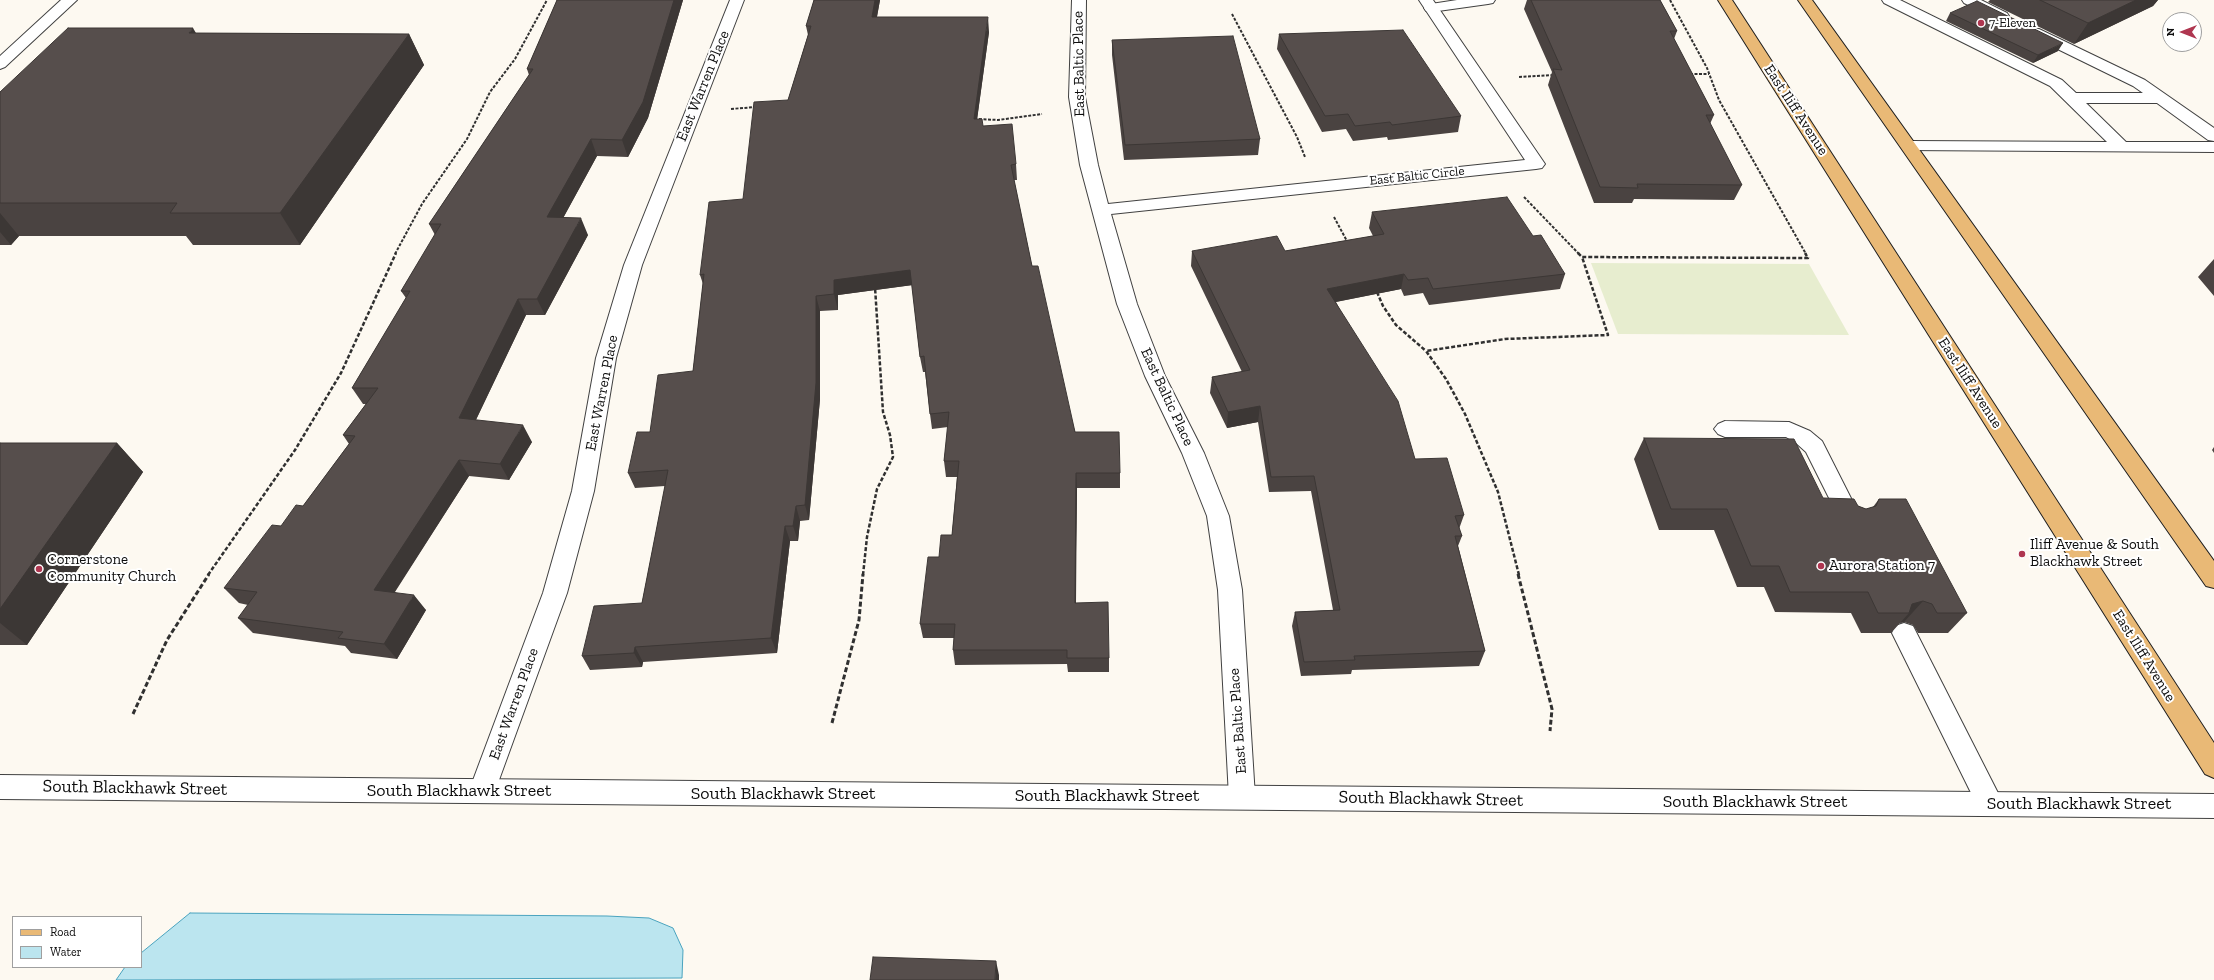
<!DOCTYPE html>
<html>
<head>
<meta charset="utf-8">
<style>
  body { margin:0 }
  #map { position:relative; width:2214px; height:980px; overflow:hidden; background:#fdf9f1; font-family:"Zilla Slab",serif }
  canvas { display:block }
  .legend { position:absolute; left:12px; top:916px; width:130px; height:52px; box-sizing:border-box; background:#fff; border:1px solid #9f9f9f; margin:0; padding:5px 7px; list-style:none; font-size:12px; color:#0e0e0e }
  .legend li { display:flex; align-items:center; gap:8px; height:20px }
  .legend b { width:20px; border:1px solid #9f9f9f }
  .north { position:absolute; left:2162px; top:12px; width:40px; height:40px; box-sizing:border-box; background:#fff; border:1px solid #9f9f9f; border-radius:50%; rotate:270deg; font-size:11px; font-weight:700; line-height:16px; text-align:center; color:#0e0e0e }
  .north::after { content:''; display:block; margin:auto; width:14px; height:18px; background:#af3650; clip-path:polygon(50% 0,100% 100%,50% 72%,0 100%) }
</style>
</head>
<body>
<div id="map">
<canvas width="2214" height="980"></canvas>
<ul class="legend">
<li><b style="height:5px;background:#e9b976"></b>Road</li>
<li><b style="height:11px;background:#bbe5ef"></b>Water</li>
</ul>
<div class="north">N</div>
</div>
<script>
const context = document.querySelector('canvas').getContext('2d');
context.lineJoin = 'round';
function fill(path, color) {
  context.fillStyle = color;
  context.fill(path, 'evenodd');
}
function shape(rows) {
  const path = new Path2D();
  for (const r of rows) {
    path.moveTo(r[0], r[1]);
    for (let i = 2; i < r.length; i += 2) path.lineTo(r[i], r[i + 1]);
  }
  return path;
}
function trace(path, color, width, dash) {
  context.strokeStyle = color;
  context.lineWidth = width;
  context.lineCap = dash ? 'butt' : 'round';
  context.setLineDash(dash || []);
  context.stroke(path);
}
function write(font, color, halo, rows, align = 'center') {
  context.font = font + ' "Zilla Slab",serif';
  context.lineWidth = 4;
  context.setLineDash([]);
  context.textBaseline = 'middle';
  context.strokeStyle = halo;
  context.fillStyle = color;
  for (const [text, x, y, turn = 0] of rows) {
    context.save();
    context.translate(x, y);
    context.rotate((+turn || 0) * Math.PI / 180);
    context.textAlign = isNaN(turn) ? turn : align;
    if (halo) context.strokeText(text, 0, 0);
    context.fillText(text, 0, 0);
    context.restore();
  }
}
const pitch = shape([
  [1591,263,1809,264,1849,335,1618,334]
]);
const water = shape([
  [190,913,607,916,649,918,673,928,683,950,682,978,116,980,125,967,141,967,141,953,190,913]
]);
const pathFar2 = shape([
  [1670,0,1707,68,1719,100,1806,254],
  [1232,14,1297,137,1305,157],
  [1690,74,1709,74],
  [1519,77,1554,75],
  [731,109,755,107],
  [979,119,998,120,1042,114],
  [1524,197,1579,254],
  [1334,217,1348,243],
  [395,254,422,204,467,139,490,92,515,59,547,0]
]);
const pathFar1 = shape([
  [1578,253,1582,257],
  [1377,292,1383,306,1396,325,1426,351],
  [208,575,295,450,341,373,396,253],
  [863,575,867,537,877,489,893,457,890,435,883,412,875,287],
  [1519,575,1498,492,1465,414,1446,379,1426,351,1505,339,1608,335,1582,257,1808,258,1805,253]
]);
const path = shape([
  [1518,574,1552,709,1550,731],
  [133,714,167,640,209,574],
  [832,723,859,620,863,574]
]);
const service = shape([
  [1457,0,1495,0,1493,3,1488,4,1431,12,1426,11,1424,8,1426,5,1431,4,1457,0],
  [1882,0,1900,0,2062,80,2076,93,2143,93,2133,86,2029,35,2026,32,2029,29,2039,29,2145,80,2214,128,2214,141,2208,140,2157,103,2086,103,2126,142,2214,142,2214,152,1904,150,1902,146,1904,142,1910,141,2107,142,2050,86,1884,3,1882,0],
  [1962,0,1981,0,2007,13,2009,16,2007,19,1997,19,1964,3,1962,0],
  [1725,421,1789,422,1810,431,1822,441,1862,520,1859,526,1851,529,1843,526,1806,452,1796,443,1786,437,1725,437,1718,434,1714,429,1718,424,1725,421],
  [1904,623,1913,626,1999,795,2003,804,1999,813,1990,816,1981,813,1892,633,1895,626,1904,623]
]);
const minor = shape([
  [61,0,77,0,5,67,0,69,0,56,61,0],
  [730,0,744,0,642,265,616,358,594,491,567,593,495,791,491,800,482,803,473,800,469,791,543,593,572,491,596,358,624,265,730,0],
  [1072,0,1086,0,1085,97,1098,165,1108,204,1525,160,1419,0,1433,0,1545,164,1542,168,1536,169,1111,214,1137,304,1165,376,1204,453,1229,516,1242,590,1255,797,1251,806,1242,809,1233,806,1229,797,1218,590,1207,516,1182,453,1145,376,1117,304,1092,210,1080,165,1069,97,1072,0]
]);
const tertiary = shape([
  [0,775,2214,794,2214,818,0,799,0,775]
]);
const primary = shape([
  [1718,0,1732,0,2214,743,2214,778,2205,774,1718,0],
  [1798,0,1812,0,2214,561,2214,588,2206,586,1798,0]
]);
const wall = shape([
  [557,0,683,0,648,118,628,157,597,156,563,218,588,235,545,315,526,315,476,420,532,442,509,480,469,476,395,592,426,610,397,659,351,653,345,646,253,633,238,618,248,605,239,603,224,588,281,526,303,506,349,444,343,435,366,404,363,404,352,388,406,298,401,291,435,235,429,224,529,75,527,69],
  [814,0,880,0,877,17,989,32,977,119,1016,164,1017,180,1014,180,1032,266,1075,432,1120,473,1120,488,1077,488,1076,603,1109,658,1109,672,1068,672,1067,664,955,665,953,650,954,638,923,638,920,624,939,557,952,535,957,477,946,477,944,461,948,427,932,429,930,414,925,372,923,372,920,357,912,285,838,295,838,310,820,311,820,399,809,520,800,521,798,541,790,541,777,653,643,662,642,667,590,670,582,656,642,603,665,486,635,488,628,473,650,432,693,371,703,284,700,275,743,199,788,100,808,35,806,26],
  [1527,0,1660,0,1677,31,1674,39,1714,115,1710,124,1742,185,1734,200,1634,199,1632,203,1594,203,1548,85,1552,72,1524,9],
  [1990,0,2158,0,2153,6,2074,44,1988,2],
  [1950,13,2058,51,2033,63,1946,21],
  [196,33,409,34,424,65,300,245,193,245,186,236,19,236,11,245,0,245,0,92],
  [1279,34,1461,116,1458,132,1388,140,1387,137,1353,141,1346,129,1322,132,1277,49],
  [1112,40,1260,139,1258,155,1124,160,1112,55],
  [1372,212,1533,236,1565,274,1560,289,1429,305,1423,293,1404,296,1401,289,1336,302,1415,459,1464,515,1459,529,1462,536,1458,546,1485,651,1479,666,1352,670,1351,674,1301,676,1292,626,1295,612,1333,610,1311,491,1269,492,1258,422,1227,428,1210,393,1212,377,1242,372,1191,266,1192,251,1285,251,1373,236,1369,228],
  [2214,259,2214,296,2198,277],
  [1644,438,1823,498,1858,506,1866,509,1873,507,1879,499,1967,613,1948,633,1918,633,1913,625,1904,622,1900,623,1891,633,1861,633,1851,613,1775,612,1764,587,1737,587,1714,530,1659,530,1634,459],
  [0,443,117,443,143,472,27,645,0,645],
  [2214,447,2214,453,2212,450]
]);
const shadedWall = shape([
  [674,0,683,0,648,118,628,157,622,140],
  [875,0,880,0,874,32,872,17],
  [2136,0,2158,0,2153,6,2074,44,2088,23],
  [988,17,989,32,975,135,974,119],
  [193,28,212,60,189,33],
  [409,34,424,65,300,245,280,213],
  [2063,43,2058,51,2033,63,2038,55],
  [591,139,597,156,555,233,547,217],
  [0,213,19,236,11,245,0,232],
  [581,218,588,235,545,315,537,299],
  [910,270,913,285,838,295,838,310,834,294,834,280],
  [1404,274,1401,289,1325,304,1327,289],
  [816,296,820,311,820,399,809,520,805,505],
  [518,299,526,315,469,434,459,418],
  [1260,406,1258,422,1227,428,1228,412],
  [523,425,532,442,509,480,500,464],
  [117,443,143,472,27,645,0,623,0,609],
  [459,460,469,476,386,605,374,590],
  [1076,473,1077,488,1075,617,1075,603],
  [796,506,800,521,798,541,793,526],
  [785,526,790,541,777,653,771,638],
  [414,595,426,610,397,659,384,644],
  [1923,601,1904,622,1900,623,1909,613,1912,604],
  [635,647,643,662,642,667,634,653],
  [996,961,999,975,999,980,995,980]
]);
const building = shape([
  [557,0,674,0,643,102,622,140,591,139,547,217,581,218,537,299,518,299,459,418,523,425,500,464,459,460,374,590,414,595,384,644,338,638,343,632,238,618,257,592,224,588,272,525,281,526,296,505,303,506,355,436,343,435,378,388,352,388,410,291,401,291,441,224,429,224,533,69,527,69,557,0],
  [814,0,875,0,872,17,988,17,974,119,982,119,983,126,1012,124,1016,164,1011,165,1032,266,1038,266,1075,432,1119,432,1120,473,1076,473,1075,603,1108,602,1109,658,1067,658,1067,650,953,650,955,624,920,624,928,557,939,557,941,535,952,535,959,461,944,461,949,412,930,414,924,356,920,357,910,270,834,280,834,294,816,296,816,383,805,505,796,506,793,526,785,526,771,638,635,647,634,653,582,656,594,606,642,603,668,470,628,473,637,432,650,432,658,375,693,371,704,274,700,275,709,202,743,199,754,102,788,100,811,26,806,26,814,0],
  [1531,0,1660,0,1677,31,1670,31,1714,115,1706,115,1742,185,1637,184,1638,188,1600,187,1553,69,1562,70,1531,0],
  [2040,0,2136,0,2088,23,2040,0],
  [1977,1,2063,43,2038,55,1950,13,1977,1],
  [68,28,193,28,189,33,409,34,280,213,170,213,177,203,0,203,0,92,68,28],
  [1403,30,1461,116,1392,125,1390,122,1355,126,1348,114,1325,116,1279,34,1403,30],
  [1233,36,1260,139,1125,145,1112,40,1233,36],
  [1507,197,1533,236,1541,235,1565,274,1433,289,1428,278,1408,280,1404,274,1327,289,1398,401,1415,459,1447,458,1464,515,1455,516,1462,536,1455,536,1485,651,1354,656,1355,660,1304,662,1295,612,1340,610,1314,476,1271,477,1260,406,1228,412,1212,377,1250,370,1192,251,1277,236,1285,251,1384,234,1372,212,1507,197],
  [1644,438,1794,439,1823,498,1854,499,1858,506,1866,509,1876,506,1879,499,1906,499,1967,613,1937,613,1932,604,1923,601,1912,604,1909,613,1878,613,1868,592,1790,592,1779,566,1751,566,1727,509,1671,509,1644,438],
  [0,443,117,443,0,609,0,443],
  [873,957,996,961,995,980,870,980,873,957]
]);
const markers = [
  [1981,23,4,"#af3650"],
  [2022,554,4,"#af3650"],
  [1821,566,4,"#af3650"],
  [39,569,4,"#af3650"]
];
const farPoinames = [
  ["7-Eleven",1989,23]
];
const farStreetnames = [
  ["East Baltic Circle",1417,176,-6]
];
const streetNames = [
  ["East Baltic Place",1079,64,-91],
  ["East Warren Place",703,86,-68],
  ["East Iliff Avenue",1796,110,57],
  ["East Iliff Avenue",1970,383,57],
  ["East Warren Place",602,393,-79],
  ["East Baltic Place",1167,397,65],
  ["East Iliff Avenue",2144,656,58],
  ["East Warren Place",514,704,-70],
  ["East Baltic Place",1238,721,-94]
];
const poiNames = [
  ["Iliff Avenue & South",2030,545],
  ["Blackhawk Street",2030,562],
  ["Cornerstone",47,560],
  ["Community Church",47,577],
  ["Aurora Station 7",1829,566]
];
const nearStreetnames = [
  ["South Blackhawk Street",135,788,1],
  ["South Blackhawk Street",459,791],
  ["South Blackhawk Street",783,794],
  ["South Blackhawk Street",1107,796],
  ["South Blackhawk Street",1431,799,1],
  ["South Blackhawk Street",1755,802],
  ["South Blackhawk Street",2079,804]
];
fill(pitch, '#e7edcf');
fill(water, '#bbe5ef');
trace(water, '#4aa3be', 1);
trace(service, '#414141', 2);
trace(minor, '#414141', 2);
trace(tertiary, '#414141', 2);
trace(primary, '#1f1f1f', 2);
trace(pathFar2, '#303030', 2, [3, 1.5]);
trace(pathFar1, '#303030', 2.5, [4, 2]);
trace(path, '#303030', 3, [5, 2.5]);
fill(service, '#fff');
fill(minor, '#fff');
fill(tertiary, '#fff');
fill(primary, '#e9b976');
fill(wall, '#4a4341');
fill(shadedWall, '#3c3735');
fill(building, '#564e4c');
trace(building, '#3c3735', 1);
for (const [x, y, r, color] of markers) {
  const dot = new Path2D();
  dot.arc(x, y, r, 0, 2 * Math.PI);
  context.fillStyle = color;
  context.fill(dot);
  trace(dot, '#fff', 1.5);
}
write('13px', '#0e0e0e', '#fff', farPoinames, 'left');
write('13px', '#0e0e0e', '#fff', farStreetnames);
write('15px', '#0e0e0e', '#fff', streetNames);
write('15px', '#0e0e0e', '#fff', poiNames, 'left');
write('18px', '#0e0e0e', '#fff', nearStreetnames);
</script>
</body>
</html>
